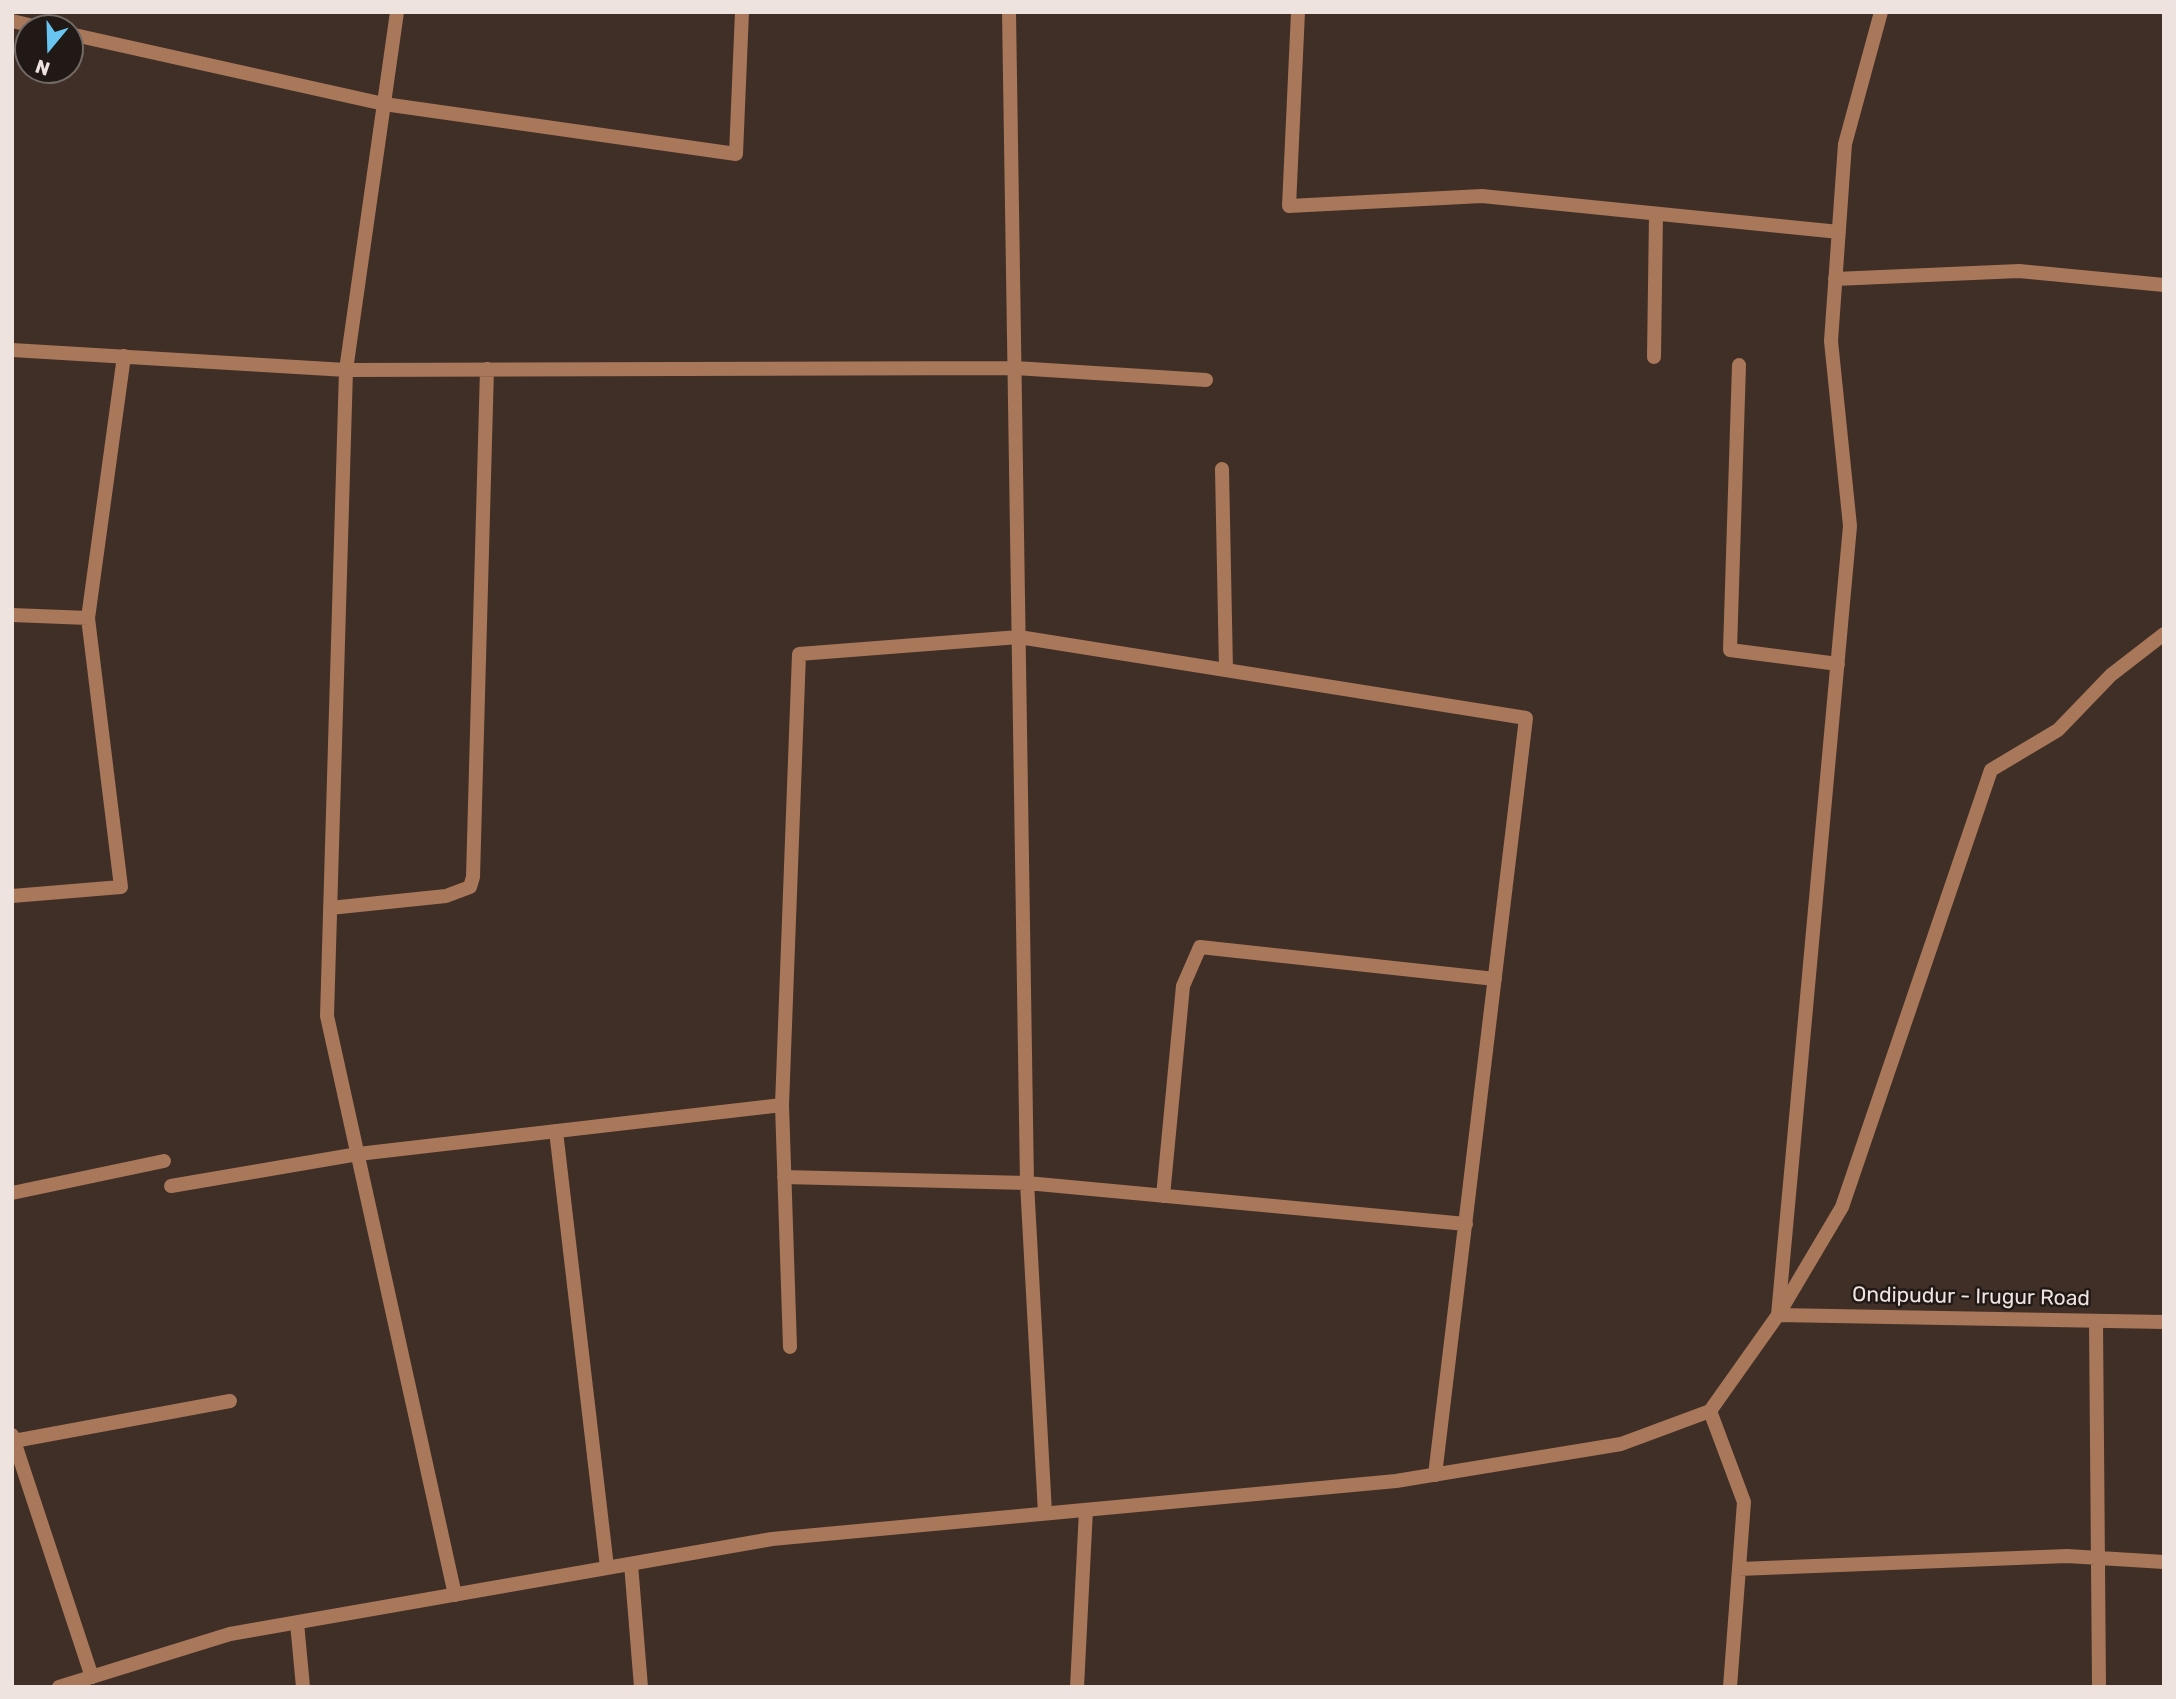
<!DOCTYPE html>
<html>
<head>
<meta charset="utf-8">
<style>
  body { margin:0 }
  #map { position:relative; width:2176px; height:1699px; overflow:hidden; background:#3f2f26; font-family:Rubik,sans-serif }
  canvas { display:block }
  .frame { position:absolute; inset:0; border:14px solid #eee3de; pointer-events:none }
  .north { position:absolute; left:14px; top:14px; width:70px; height:70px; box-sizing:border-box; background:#201915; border:2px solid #726a65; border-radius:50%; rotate:199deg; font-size:19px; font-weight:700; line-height:28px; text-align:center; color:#eee3de }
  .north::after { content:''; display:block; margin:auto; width:24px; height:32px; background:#68c4f0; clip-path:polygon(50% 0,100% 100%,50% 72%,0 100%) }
</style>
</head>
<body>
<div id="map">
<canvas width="2176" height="1699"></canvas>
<div class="frame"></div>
<div class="north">N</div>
</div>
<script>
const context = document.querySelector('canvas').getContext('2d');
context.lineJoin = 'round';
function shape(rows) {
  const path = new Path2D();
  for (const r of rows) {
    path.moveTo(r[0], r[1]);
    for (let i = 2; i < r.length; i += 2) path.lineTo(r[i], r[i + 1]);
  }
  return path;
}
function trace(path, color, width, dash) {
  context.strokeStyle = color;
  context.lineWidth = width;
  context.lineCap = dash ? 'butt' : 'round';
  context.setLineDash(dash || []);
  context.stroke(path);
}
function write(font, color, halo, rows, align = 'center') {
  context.font = font + ' Rubik,sans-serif';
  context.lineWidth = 5;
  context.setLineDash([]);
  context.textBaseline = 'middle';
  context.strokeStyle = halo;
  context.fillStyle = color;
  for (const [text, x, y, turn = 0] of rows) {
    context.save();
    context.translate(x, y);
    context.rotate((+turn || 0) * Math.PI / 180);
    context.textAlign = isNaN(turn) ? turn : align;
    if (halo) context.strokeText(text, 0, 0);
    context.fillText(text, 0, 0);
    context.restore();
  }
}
const minor = shape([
  [397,12,346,370,327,1016,455,1595],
  [1009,12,1027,1183,1045,1513],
  [1298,12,1289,206,1482,196,1839,232],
  [12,21,42,28],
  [70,34,384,104,736,154,742,12],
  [1835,279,2019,271,2164,285],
  [12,350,346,370,1015,368,1206,380],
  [1654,357,1656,214],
  [1739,365,1730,650,1838,664],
  [1222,469,1226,670],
  [12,615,88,618],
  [12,896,121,887,88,618,124,356],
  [330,908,446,896,470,887,473,877,487,369],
  [782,1105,790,1347],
  [556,1131,607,1567],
  [784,1177,1027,1183,1466,1224],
  [171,1186,358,1154,782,1105,799,654,1019,637,1526,718,1435,1475],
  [12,1193,164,1161],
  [1163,1196,1183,986,1200,947,1495,979],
  [1778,1315,1850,526,1831,341,1845,144,1881,12],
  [2096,1321,2099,1687],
  [1710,1411,1744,1502,1730,1687],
  [12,1435,92,1677],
  [14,1441,230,1401],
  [631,1564,641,1687],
  [1739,1569,2067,1556,2164,1562],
  [297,1623,303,1687],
  [1077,1687,1086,1510]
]);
const tertiary = shape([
  [1778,1315,2164,1322],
  [59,1687,230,1634,772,1539,1396,1481,1621,1444,1710,1411,1778,1315,1842,1207,1991,770,2058,730,2111,675,2164,634]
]);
const streetNames = [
  ["Ondipudur - Irugur Road",1971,1297,1]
];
trace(minor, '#a97759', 14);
trace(tertiary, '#a97759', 14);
write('21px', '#eee3de', '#201915', streetNames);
</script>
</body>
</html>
